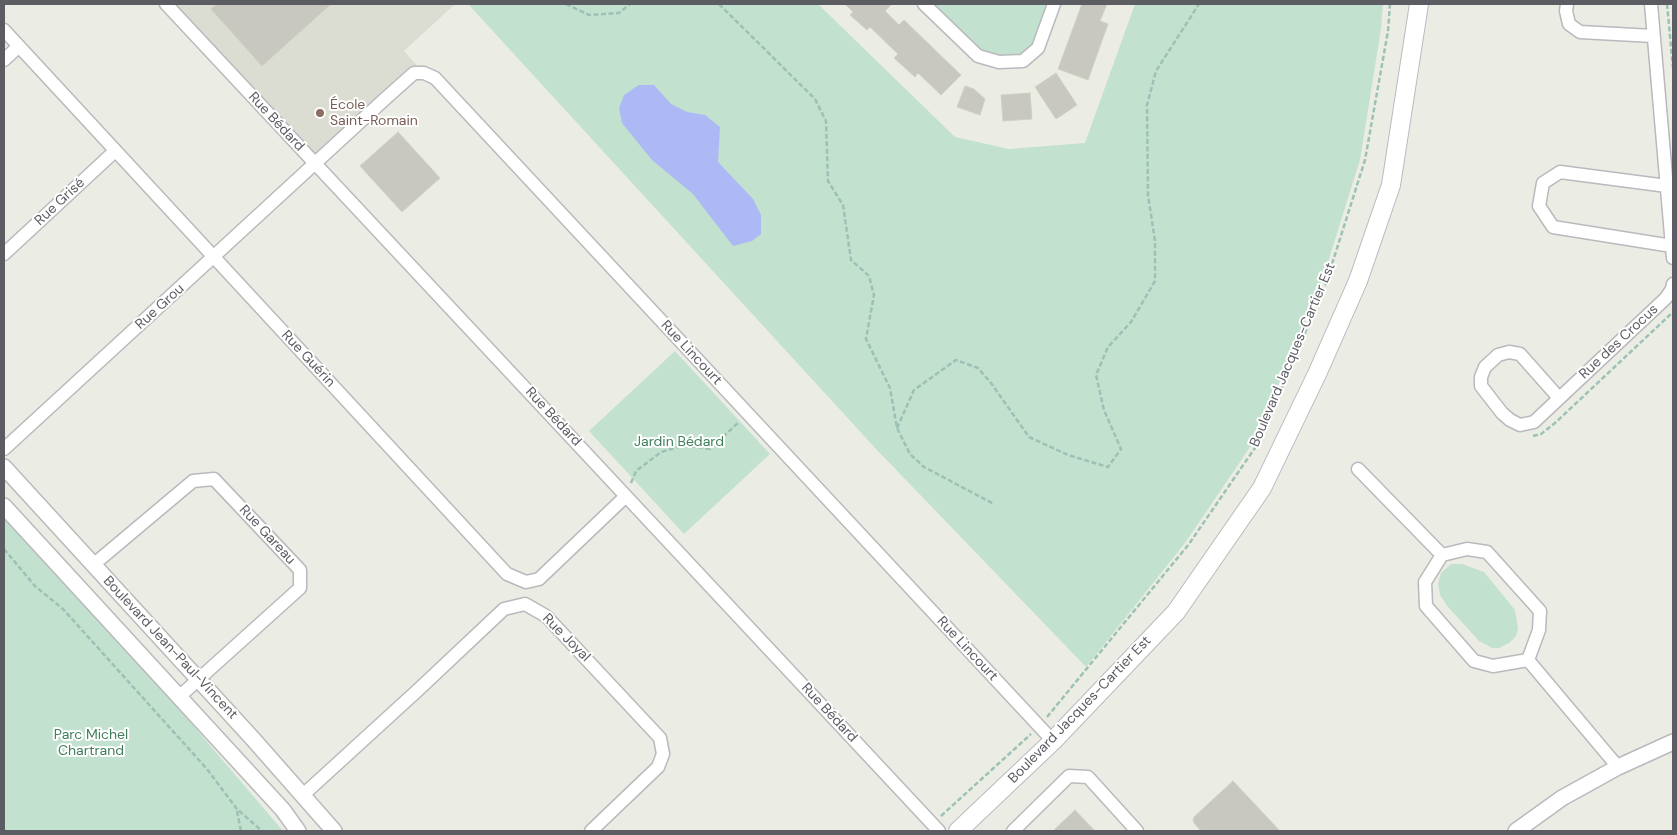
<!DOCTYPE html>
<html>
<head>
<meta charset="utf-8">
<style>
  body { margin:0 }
  #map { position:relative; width:1677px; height:835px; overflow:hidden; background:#ebede4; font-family:"DM Sans",sans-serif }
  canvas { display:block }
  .frame { position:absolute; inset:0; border:5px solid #5c5c63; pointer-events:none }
</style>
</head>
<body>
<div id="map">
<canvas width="1677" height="835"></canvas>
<div class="frame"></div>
</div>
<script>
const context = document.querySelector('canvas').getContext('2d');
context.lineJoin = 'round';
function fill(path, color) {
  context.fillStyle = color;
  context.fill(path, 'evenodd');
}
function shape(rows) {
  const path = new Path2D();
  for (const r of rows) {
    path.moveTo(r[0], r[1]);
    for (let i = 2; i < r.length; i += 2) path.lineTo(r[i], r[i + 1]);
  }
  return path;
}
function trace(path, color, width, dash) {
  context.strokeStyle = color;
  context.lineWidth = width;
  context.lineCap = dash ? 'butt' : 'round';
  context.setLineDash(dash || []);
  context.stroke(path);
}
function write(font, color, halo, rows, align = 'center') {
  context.font = font + ' "DM Sans",sans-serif';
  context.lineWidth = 4;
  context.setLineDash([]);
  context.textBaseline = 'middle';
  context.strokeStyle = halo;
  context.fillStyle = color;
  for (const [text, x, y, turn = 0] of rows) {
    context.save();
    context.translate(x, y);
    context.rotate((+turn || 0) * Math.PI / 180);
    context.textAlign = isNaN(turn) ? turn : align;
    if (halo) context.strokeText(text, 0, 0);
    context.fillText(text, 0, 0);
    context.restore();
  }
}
const education = shape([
  [166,4,455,4,404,51,424,73,414,73,316,164]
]);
const green = shape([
  [468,4,818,4,955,137,1009,149,1085,143,1135,4,1383,4,1381,29,1360,160,1322,281,1255,440,1185,543,1086,667,877,450],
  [924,4,1054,4,1038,48,1023,61,978,56],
  [675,351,770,454,684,534,589,431],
  [4,519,174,703,283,831,4,831],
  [1451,564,1462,564,1484,572,1515,610,1518,629,1516,636,1509,643,1499,648,1492,648,1479,641,1448,607,1440,595,1438,584,1441,573]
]);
const water = shape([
  [639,85,654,85,671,104,687,112,705,115,720,127,718,162,753,199,761,215,761,234,752,241,733,246,693,194,652,160,622,123,619,108,624,95]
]);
const building = shape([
  [217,4,331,4,262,66,211,9,217,4],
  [845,4,892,4,885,11,899,25,904,20,961,75,941,95,918,73,915,77,894,58,898,54,870,27,867,30,850,15,853,12,845,4],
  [1082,4,1107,4,1100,21,1108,24,1088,80,1058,69,1082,4],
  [1056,73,1077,105,1056,119,1035,87,1056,73],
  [965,86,974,89,985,99,980,115,957,107,965,86],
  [1030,93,1032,119,1003,121,1001,95,1030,93],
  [398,132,440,178,402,212,360,166,398,132],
  [1233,781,1280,831,1201,831,1194,823,1193,819,1195,816,1233,781],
  [1075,810,1095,831,1053,831,1075,810]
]);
const path = shape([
  [566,4,589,15,619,13,630,4],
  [719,4,815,99,826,121,828,181,843,205,851,260,869,276,874,295,866,339,890,388,897,428,910,454,924,467,994,504],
  [1667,4,1673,68],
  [897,428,914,390,956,360,978,368,991,383,1029,437,1068,455,1108,467,1121,449,1104,410,1096,375,1108,347,1131,322,1155,281,1155,241,1148,195,1147,105,1156,71,1199,4],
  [1533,436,1541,434,1555,423,1673,312],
  [631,483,636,471,661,452,685,445,710,449,739,422],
  [4,549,35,586,63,609,207,769,237,809,262,831],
  [1047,717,1189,544,1259,442,1326,283,1365,160,1388,31,1390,4],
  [237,811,241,831],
  [941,816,1031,734]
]);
const minor = shape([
  [166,4,939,831],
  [924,4,978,56,999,62,1023,61,1038,48,1054,4],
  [1567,4,1566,11,1569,24,1580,32,1653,36],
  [1651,4,1673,258],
  [4,30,507,574,526,582,539,579,626,496],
  [4,60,19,46],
  [1667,186,1560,172,1543,183,1539,206,1553,227,1672,246],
  [4,254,115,151],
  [1559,398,1520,354,1509,352,1498,355,1485,367,1481,377,1481,386,1502,413,1510,420,1520,425,1534,422,1666,298,1672,289,1673,284],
  [4,449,386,98,414,73,424,73,435,78,1053,741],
  [1358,469,1442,555],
  [93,565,193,481,214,479,300,570,300,588,180,696],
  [1528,660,1493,666,1474,661,1426,606,1425,582,1442,555,1467,549,1487,552,1540,611,1539,630,1528,660,1618,767],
  [303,795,418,690,504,609,525,604,546,616,660,738,663,754,658,767,591,831],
  [1013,831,1069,776,1088,777,1137,831]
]);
const tertiary = shape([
  [4,467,253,739,334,831],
  [4,506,283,810,298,831],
  [1516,831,1562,798,1618,767,1673,742]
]);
const secondary = shape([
  [958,831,1053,741,1176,612,1262,488,1317,374,1358,281,1391,185,1419,4]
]);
const markers = [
  [320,113,5,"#8d6e63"]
];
const educationNames = [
  ["École",330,105],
  ["Saint-Romain",330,121]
];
const streetNames = [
  ["Rue Bédard",276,122,47],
  ["Rue Grisé",60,202,-43],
  ["Rue Grou",160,307,-42],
  ["Rue des Crocus",1619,342,-43],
  ["Rue Lincourt",691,353,47],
  ["Boulevard Jacques-Cartier Est",1293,355,-67],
  ["Rue Guérin",308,359,47],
  ["Rue Bédard",553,417,47],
  ["Rue Gareau",267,535,47],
  ["Rue Joyal",566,638,45],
  ["Boulevard Jean-Paul-Vincent",170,648,47],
  ["Rue Lincourt",967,649,47],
  ["Boulevard Jacques-Cartier Est",1080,710,-46],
  ["Rue Bédard",829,713,47]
];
const parkNames = [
  ["Jardin Bédard",679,442],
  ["Parc Michel",91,735],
  ["Chartrand",91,751]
];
fill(education, '#dbdcd2');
fill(green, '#c3e1cf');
fill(water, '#acb9f5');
fill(building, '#c8c8c0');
trace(building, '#d0d1c3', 1);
trace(minor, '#b9b9be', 15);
trace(tertiary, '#b9b9be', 18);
trace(secondary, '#b9b9c0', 20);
trace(path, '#9dc1b6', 2.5, [5, 2.5]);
trace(minor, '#fff', 12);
trace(tertiary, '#fff', 15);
trace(secondary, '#fff', 18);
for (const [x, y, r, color] of markers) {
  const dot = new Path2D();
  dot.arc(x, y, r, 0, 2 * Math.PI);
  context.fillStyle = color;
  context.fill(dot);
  trace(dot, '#fff', 2);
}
write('14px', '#785e54', '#fff', educationNames, 'left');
write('14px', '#5c5c63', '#fff', streetNames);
write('14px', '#3e7f5a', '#fff', parkNames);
</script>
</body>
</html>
